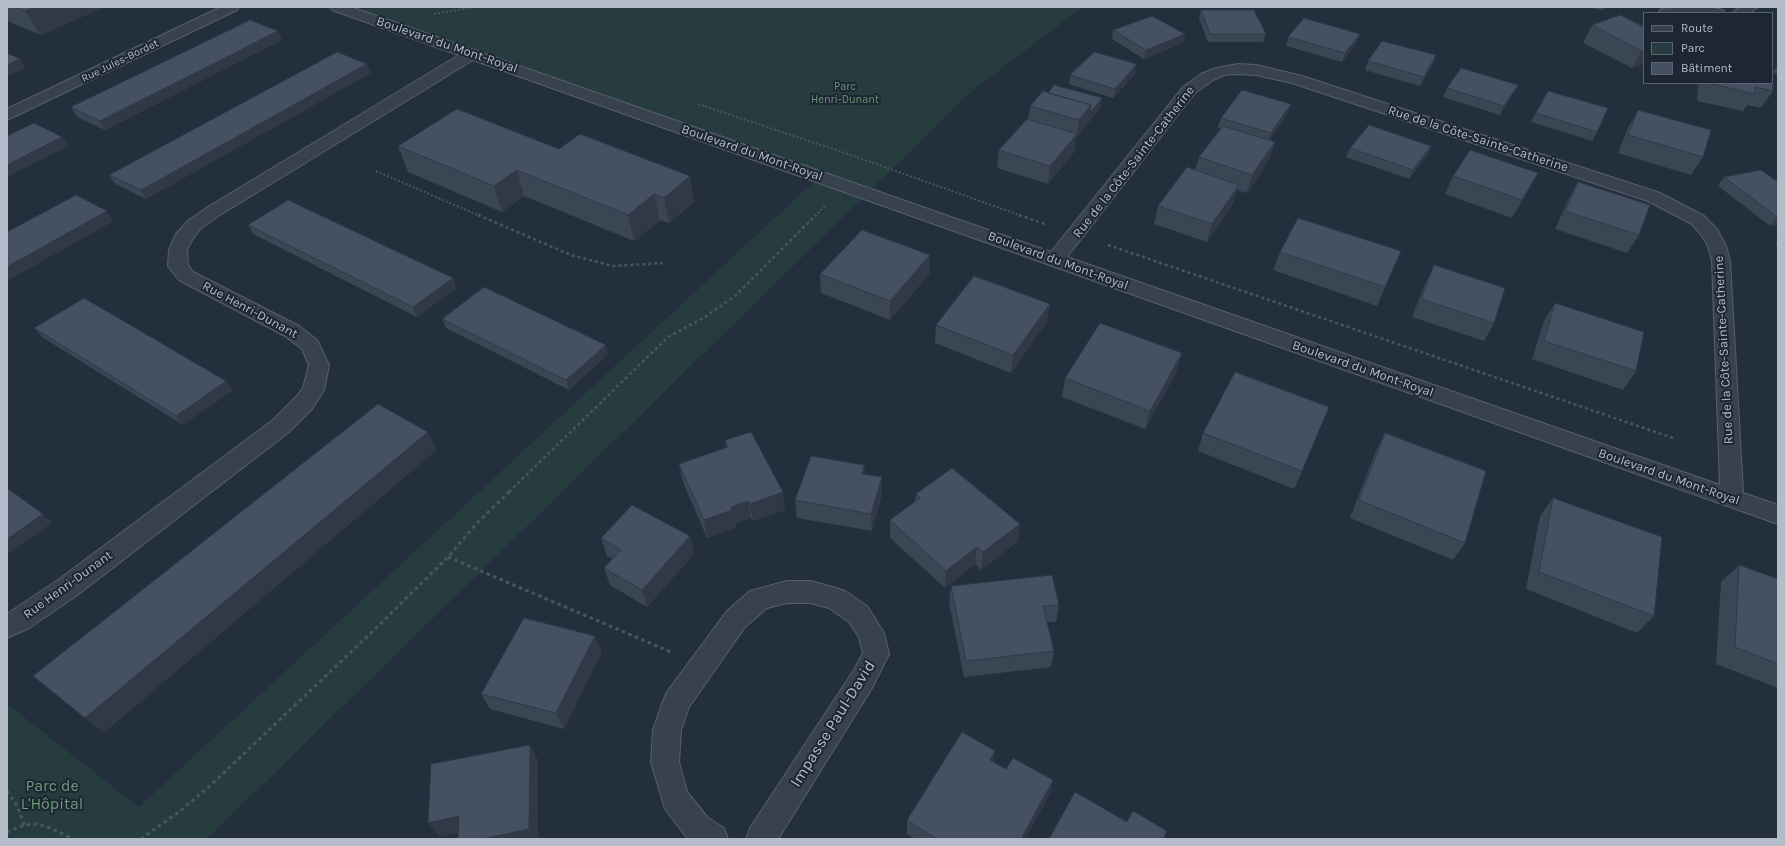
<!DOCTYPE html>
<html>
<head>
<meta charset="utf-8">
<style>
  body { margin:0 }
  #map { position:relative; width:1785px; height:846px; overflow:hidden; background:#242f3e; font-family:Karla,sans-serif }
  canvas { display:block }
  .frame { position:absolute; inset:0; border:8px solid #b4bcc9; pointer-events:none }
  .legend { position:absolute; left:1643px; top:12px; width:130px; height:72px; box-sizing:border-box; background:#1d2633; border:1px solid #59626f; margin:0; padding:5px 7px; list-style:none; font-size:12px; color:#b4bcc9 }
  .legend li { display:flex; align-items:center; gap:8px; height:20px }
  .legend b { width:20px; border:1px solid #59626f }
</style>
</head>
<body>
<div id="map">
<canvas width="1785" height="846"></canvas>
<div class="frame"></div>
<ul class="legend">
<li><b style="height:5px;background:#38414e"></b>Route</li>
<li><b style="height:11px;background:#263c3f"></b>Parc</li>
<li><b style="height:11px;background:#455162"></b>Bâtiment</li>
</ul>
</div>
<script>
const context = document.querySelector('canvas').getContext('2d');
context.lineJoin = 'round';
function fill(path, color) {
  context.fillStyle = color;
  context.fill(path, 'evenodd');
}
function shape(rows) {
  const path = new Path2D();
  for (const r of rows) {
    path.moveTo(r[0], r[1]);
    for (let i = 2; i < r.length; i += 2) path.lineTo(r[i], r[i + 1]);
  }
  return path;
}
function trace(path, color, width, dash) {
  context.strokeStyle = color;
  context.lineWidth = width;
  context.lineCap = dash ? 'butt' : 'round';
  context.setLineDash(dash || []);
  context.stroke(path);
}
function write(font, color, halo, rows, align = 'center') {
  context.font = font + ' Karla,sans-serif';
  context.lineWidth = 4;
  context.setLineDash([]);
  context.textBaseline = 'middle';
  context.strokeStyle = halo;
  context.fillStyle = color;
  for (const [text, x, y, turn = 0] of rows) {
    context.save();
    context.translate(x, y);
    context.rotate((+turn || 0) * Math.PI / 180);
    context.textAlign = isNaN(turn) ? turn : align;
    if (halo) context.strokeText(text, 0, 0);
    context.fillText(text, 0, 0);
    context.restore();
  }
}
const green = shape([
  [370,7,1083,7,972,91,207,839,7,839,7,704,139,807,819,177,357,14]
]);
const pathFar2 = shape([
  [434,14,475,7],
  [698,104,851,155,1022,216],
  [376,171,480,216],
  [815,216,825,206]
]);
const pathFar1 = shape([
  [478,215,571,255,613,266,663,263],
  [1019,215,1045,224],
  [1108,245,1676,439],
  [509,492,668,337,705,317,736,295,816,215]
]);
const path = shape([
  [448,557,671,652],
  [7,791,18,807,24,825],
  [7,832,24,825,37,824,48,827,73,839],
  [141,839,180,811,212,784,373,631,448,557,477,523,510,491]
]);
const street = shape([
  [221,7,239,7,237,10,7,120,7,109,221,7],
  [330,7,351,7,1051,252,1183,87,1201,74,1216,68,1238,64,1256,65,1302,76,1660,193,1704,216,1717,229,1726,246,1730,261,1743,493,1778,505,1778,524,473,60,220,215,201,228,192,240,187,250,188,265,193,272,299,326,317,340,329,365,324,390,312,409,289,432,76,596,29,628,7,638,7,614,58,580,273,420,296,397,303,388,309,365,302,349,285,336,179,280,168,266,169,250,176,234,189,220,208,207,459,55,332,10,330,7],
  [1238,74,1256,75,1292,83,1648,201,1692,224,1702,236,1708,246,1712,261,1720,485,1067,257,1195,93,1213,80,1224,75,1238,74],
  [1669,7,1710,7,1723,10,1725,13,1658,13,1660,10,1669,7],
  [1740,7,1758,7,1750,13,1732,13,1740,7],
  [787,581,810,581,836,588,845,591,867,606,884,633,889,654,872,688,778,839,746,839,750,828,854,670,863,653,859,637,849,622,829,608,810,603,787,603,767,608,745,627,689,707,681,730,679,762,687,792,708,818,724,828,728,839,688,839,665,809,651,762,653,730,663,701,667,692,727,611,750,591,787,581]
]);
const wall = shape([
  [7,7,104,7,41,35,7,21],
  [1584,7,1605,7,1603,10],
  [1201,10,1266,34,1263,42,1208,42,1199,19],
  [1592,25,1644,27,1644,64,1632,68,1583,43],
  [1113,30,1185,34,1183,43,1144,59,1112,39],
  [1360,34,1357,42,1342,62,1286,46,1288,37],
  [282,40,105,130,77,117,71,107],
  [1436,55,1433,64,1420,86,1365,70,1368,61],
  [1778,65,1778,75,1773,72],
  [371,73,146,199,115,184,109,175],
  [1135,74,1113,98,1069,84,1070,75],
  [1691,83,1772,83,1773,91,1761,108,1747,105,1743,111,1697,101,1698,85],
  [1447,88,1513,94,1500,115,1443,97],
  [1548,91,1597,132,1592,141,1531,122],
  [1048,93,1102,98,1100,108,1076,138,1074,152,1048,184,997,168,999,150,1028,119,1030,106],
  [1291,104,1288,113,1270,140,1275,142,1269,160,1247,193,1237,190,1233,203,1207,242,1154,224,1158,206,1195,170,1199,157,1221,128,1218,127,1221,118],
  [1638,110,1703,157,1691,175,1618,153,1628,128],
  [398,146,559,149,690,176,694,202,669,223,660,220,634,241,524,196,502,212,408,172],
  [1431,146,1427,156,1409,179,1346,157,1350,148],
  [1453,176,1528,191,1512,218,1445,194],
  [1724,177,1778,182,1778,225,1770,226,1718,186],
  [1578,182,1639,235,1627,253,1555,229,1568,200],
  [248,225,453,278,456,288,417,317,253,234],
  [1778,241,1778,251,1776,244],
  [1401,251,1377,306,1273,270,1280,252],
  [1434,265,1494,323,1484,341,1412,317,1425,284],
  [930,273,890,320,821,293,820,274],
  [1555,303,1636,371,1623,390,1532,359,1544,321],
  [442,319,608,354,569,390,446,328],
  [1047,322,1011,373,935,343,936,325],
  [34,328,226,381,233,390,183,425,42,337],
  [1177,371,1145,429,1062,397,1065,378],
  [1203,433,1302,471,1294,489,1198,451],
  [1385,433,1465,543,1453,560,1350,518,1376,451],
  [725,440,785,510,753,521,751,518,735,524,736,528,707,538,683,482,679,464,726,448],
  [864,465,865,475,882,477,882,495,872,531,797,518,795,500],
  [916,494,1020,524,1017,542,981,570,975,564,945,588,890,538,890,520,915,502],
  [1553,498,1654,616,1637,633,1526,589,1540,516],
  [690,536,694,554,647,607,610,585,604,568,613,559,607,556,601,538],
  [1739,565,1778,579,1778,688,1716,664,1721,582],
  [951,586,1059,605,1056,622,1047,622,1054,651,1051,667,964,677,949,603],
  [602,652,564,729,490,709,481,694],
  [993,762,1006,769,1053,780,1049,795,1025,839,914,839,907,834,907,820]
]);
const shadedWall = shape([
  [35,7,104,7,41,35,25,11],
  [278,31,282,40,105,130,100,121],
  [1185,34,1183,43,1144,59,1146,50],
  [1360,34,1357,42,1342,62,1345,53],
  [1644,50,1644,64,1632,68,1642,51],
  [1436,55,1433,64,1420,86,1424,77],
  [20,59,26,68,7,77,7,65],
  [367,64,371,73,146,199,141,190],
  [1137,64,1135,74,1113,98,1115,89],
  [1518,85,1513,94,1500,115,1504,106],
  [1102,98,1100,108,1076,138,1074,152,1048,184,1050,166,1077,134,1079,120,1091,105],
  [1291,104,1288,113,1268,143,1271,133],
  [62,137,69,146,7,177,7,165],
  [1275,142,1269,160,1247,193,1252,175],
  [1431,146,1427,156,1409,179,1413,170],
  [517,170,524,196,502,212,494,186],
  [1538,173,1528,191,1512,218,1522,200],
  [690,176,694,202,669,223,664,198],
  [1239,185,1233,203,1207,242,1212,224],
  [654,194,660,220,634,241,628,215],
  [107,211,114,221,7,281,7,267],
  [1777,217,1778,217,1778,225,1770,226],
  [930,255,930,273,890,320,890,301],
  [453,278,456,288,417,317,413,307],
  [1050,304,1047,322,1011,373,1013,355],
  [606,345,608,354,569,390,566,380],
  [1182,353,1177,371,1145,429,1150,411],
  [226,381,233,390,183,425,176,416],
  [428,432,437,450,104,733,85,718],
  [864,465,865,483,862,474],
  [882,477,882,495,872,531,871,514],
  [783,492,785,510,753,521,750,504],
  [748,501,751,518,735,524,736,528,707,538,704,520,731,507],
  [43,514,52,523,7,555,7,539],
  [1020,524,1017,542,981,570,983,552],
  [690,536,694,554,647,607,642,590],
  [977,547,975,564,945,588,946,571],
  [595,636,602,652,564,729,556,713],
  [530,745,538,760,538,839,482,839],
  [995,751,993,766,990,760],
  [1053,780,1049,795,1025,839,1021,839],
  [459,816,470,830,440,837,428,823]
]);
const building = shape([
  [16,7,35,7,25,11,16,7],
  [1201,10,1254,10,1266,34,1210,34,1201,10],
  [1620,15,1644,27,1644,50,1642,51,1592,25,1620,15],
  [1152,16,1185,34,1146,50,1113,30,1152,16],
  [1304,18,1360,34,1345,53,1288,37,1304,18],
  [250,20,278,31,100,121,71,107,250,20],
  [1382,41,1436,55,1424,77,1368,61,1382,41],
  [337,52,367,64,141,190,109,175,337,52],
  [1094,52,1137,64,1115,89,1070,75,1094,52],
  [7,53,20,59,7,65,7,53],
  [1772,67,1773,91,1755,87,1755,94,1708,83,1772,83,1772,67],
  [1461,68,1518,85,1504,106,1447,88,1461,68],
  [1054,85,1102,98,1090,113,1091,105,1048,93,1054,85],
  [1242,90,1291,104,1271,133,1221,118,1242,90],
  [1043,91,1091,105,1079,120,1030,106,1043,91],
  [1548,91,1608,108,1597,132,1536,113,1548,91],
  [457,109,559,149,580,134,690,176,664,198,654,194,628,215,517,170,494,186,398,146,457,109],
  [1638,110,1711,130,1703,157,1628,135,1638,110],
  [1027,119,1077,134,1050,166,999,150,1027,119],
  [34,123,62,137,7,165,7,136,34,123],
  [1369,125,1431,146,1413,170,1350,148,1369,125],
  [1223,126,1275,142,1252,175,1199,157,1223,126],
  [1470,150,1538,173,1522,200,1453,176,1470,150],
  [1187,167,1239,185,1212,224,1158,206,1187,167],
  [1761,170,1778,182,1778,217,1777,217,1724,177,1761,170],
  [1578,182,1650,205,1639,235,1565,211,1578,182],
  [76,195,107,211,7,267,7,232,76,195],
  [288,200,453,278,413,307,248,225,288,200],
  [1298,218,1401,251,1385,287,1280,252,1298,218],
  [862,230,930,255,890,301,820,274,862,230],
  [1434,265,1505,288,1494,323,1421,299,1434,265],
  [974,276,1050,304,1013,355,936,325,974,276],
  [484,287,606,345,566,380,442,319,484,287],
  [84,298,226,381,176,416,34,328,84,298],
  [1555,303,1644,332,1636,371,1544,341,1555,303],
  [1100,323,1182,353,1150,411,1065,378,1100,323],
  [1235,372,1329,407,1302,471,1203,433,1235,372],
  [378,404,428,432,85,718,33,676,378,404],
  [751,432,783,492,750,504,748,501,731,507,732,510,704,520,679,464,728,447,725,440,751,432],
  [1385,433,1486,471,1465,543,1359,500,1385,433],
  [811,456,864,465,862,474,882,477,871,514,795,500,811,456],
  [952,468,1020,524,983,552,977,547,946,571,890,520,920,498,916,494,952,468],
  [7,488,43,514,7,539,7,488],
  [1553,498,1662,537,1654,616,1539,572,1553,498],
  [632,505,690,536,642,590,604,568,621,550,601,538,632,505],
  [1739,565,1778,579,1778,664,1735,647,1739,565],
  [1052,575,1059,605,1043,606,1054,651,966,661,951,586,1052,575],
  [524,618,595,636,556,713,481,694,524,618],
  [962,732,995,751,990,760,1006,769,1013,758,1053,780,1021,839,937,839,907,820,962,732],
  [530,745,529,829,482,839,458,839,459,816,428,823,431,764,530,745],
  [1075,792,1127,822,1133,811,1167,831,1163,839,1049,839,1075,792]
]);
const farStreetnames = [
  ["Rue Jules-Bordet",120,61,-26]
];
const farParknames = [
  ["Parc",845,87],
  ["Henri-Dunant",845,100]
];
const streetNames = [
  ["Boulevard du Mont-Royal",447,45,19],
  ["Rue de la Côte-Sainte-Catherine",1478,139,18],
  ["Boulevard du Mont-Royal",752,153,19],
  ["Rue de la Côte-Sainte-Catherine",1134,162,-52],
  ["Boulevard du Mont-Royal",1058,261,20],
  ["Rue Henri-Dunant",250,310,28],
  ["Rue de la Côte-Sainte-Catherine",1724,350,-93],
  ["Boulevard du Mont-Royal",1363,369,19],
  ["Boulevard du Mont-Royal",1669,477,19],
  ["Rue Henri-Dunant",68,585,-36]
];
const nearStreetnames = [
  ["Impasse Paul-David",833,724,-58]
];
const nearParknames = [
  ["Parc de",52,786],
  ["L'Hôpital",52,804]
];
fill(green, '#263c3f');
trace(street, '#565f6c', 2);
trace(pathFar2, '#44595c', 2, [2, 2]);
trace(pathFar1, '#44595c', 2.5, [3, 3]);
trace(path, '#44595c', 3, [3.5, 3.5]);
fill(street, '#38414e');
fill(wall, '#3b4654');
fill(shadedWall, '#303945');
fill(building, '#455162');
trace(building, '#303945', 1);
write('11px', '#b4bcc9', '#1d2633', farStreetnames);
write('11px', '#6b9a76', '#1d2633', farParknames);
write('13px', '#b4bcc9', '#1d2633', streetNames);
write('16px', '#b4bcc9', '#1d2633', nearStreetnames);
write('16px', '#6b9a76', '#1d2633', nearParknames);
</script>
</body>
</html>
